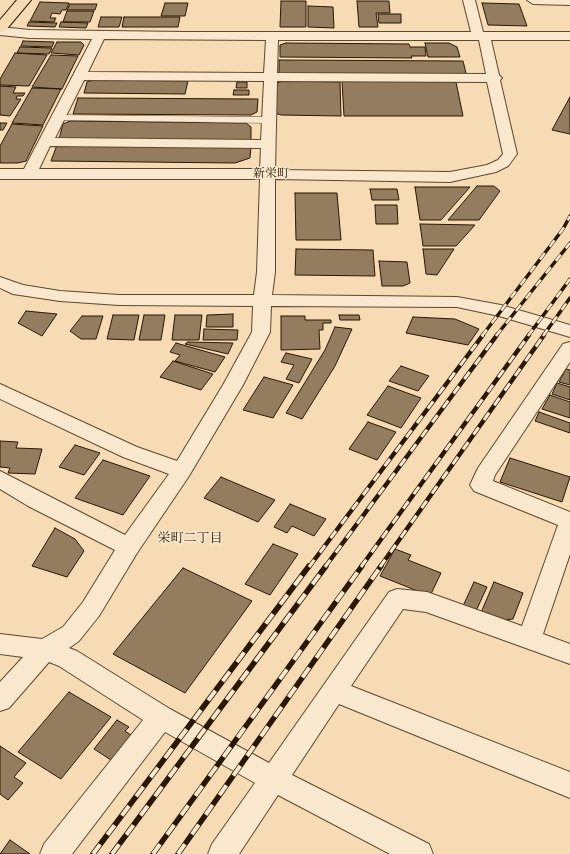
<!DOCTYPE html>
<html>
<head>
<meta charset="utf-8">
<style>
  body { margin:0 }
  canvas { display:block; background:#f6dbb4 }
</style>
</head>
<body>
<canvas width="570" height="854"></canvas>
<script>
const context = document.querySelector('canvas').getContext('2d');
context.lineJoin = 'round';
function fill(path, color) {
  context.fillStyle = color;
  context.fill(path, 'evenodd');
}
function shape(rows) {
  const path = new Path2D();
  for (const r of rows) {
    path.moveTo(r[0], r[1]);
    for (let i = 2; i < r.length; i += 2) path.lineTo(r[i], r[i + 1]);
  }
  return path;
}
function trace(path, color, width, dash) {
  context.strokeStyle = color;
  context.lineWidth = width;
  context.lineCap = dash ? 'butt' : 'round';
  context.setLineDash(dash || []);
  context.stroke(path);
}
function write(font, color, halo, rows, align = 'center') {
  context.font = font + ' "Libre Caslon Text","Noto Serif JP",serif';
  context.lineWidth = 3;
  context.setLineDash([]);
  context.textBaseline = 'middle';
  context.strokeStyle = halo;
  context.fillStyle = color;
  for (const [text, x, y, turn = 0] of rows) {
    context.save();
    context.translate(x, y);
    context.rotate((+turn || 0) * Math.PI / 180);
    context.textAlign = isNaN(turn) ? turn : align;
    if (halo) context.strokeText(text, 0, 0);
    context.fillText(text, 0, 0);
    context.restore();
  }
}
const building = shape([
  [281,1,306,1,306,27,280,27,281,1],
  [357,1,389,1,390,13,376,13,378,27,359,27,357,1],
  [40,2,69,3,66,10,62,10,60,14,52,13,50,18,56,18,54,22,30,21,40,2],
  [165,3,188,3,185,16,161,16,165,3],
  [482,3,519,4,527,26,488,25,482,3],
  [70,4,97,4,95,10,67,10,70,4],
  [308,6,333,7,334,28,308,27,308,6],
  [67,11,94,11,90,22,63,22,67,11],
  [378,14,401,14,401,23,379,23,378,14],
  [101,17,122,17,119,27,98,27,101,17],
  [124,17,180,17,178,27,122,27,124,17],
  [29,22,57,23,55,27,27,26,29,22],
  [61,22,88,23,86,28,59,27,61,22],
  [23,41,54,42,52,47,21,46,23,41],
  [57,42,81,42,84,45,79,55,51,53,57,42],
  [286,43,409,44,410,47,425,47,426,56,411,56,412,58,280,57,280,45,286,43],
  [425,43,449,43,457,47,460,57,428,57,425,43],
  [20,47,52,48,49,54,17,53,20,47],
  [15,53,47,55,29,86,0,85,0,79,15,53],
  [51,55,78,56,62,89,32,87,51,55],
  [279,60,463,61,466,73,458,75,279,74,279,60],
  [93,80,188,81,185,94,84,93,87,82,93,80],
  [282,81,340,82,341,116,281,115,275,113,277,83,282,81],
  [342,81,456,82,463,116,344,116,342,81],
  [237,82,247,82,247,88,236,88,237,82],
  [0,86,16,87,13,93,25,93,23,96,17,96,16,99,21,99,10,116,0,115,0,86],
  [32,88,61,89,43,125,12,123,32,88],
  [234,90,249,90,249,95,233,95,234,90],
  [570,97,570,134,552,130,570,97],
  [78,98,258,99,257,112,251,115,73,114,78,98],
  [70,121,246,123,251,127,251,140,59,139,63,124,70,121],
  [0,123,7,123,3,130,0,130,0,123],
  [12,124,43,126,26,161,18,163,0,163,0,146,12,124],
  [57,145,251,146,250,158,235,163,51,161,57,145],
  [477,186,494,186,500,191,479,220,448,220,477,186],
  [415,187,470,187,441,220,420,220,415,187],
  [370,189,397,189,399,200,372,200,370,189],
  [295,193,337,193,341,240,296,240,295,193],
  [375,205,397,205,398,224,376,224,375,205],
  [420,224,475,225,456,246,423,246,420,224],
  [296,249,373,250,375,276,295,275,296,249],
  [423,249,454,249,437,275,426,274,423,249],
  [379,261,407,262,410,283,403,286,382,286,379,261],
  [26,311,57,314,42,336,18,323,26,311],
  [233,314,233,327,206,327,207,315,233,314],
  [113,315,139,315,134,340,107,339,113,315],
  [144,315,165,315,161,340,139,340,144,315],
  [175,315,202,315,199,340,172,340,175,315],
  [339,315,359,315,360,320,340,320,339,315],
  [82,316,103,316,96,339,81,339,70,331,82,316],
  [281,316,305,316,305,320,331,320,331,323,323,323,323,330,319,330,320,349,281,350,281,316],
  [413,317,455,319,479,329,468,345,406,333,413,317],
  [335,327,352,329,335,366,302,419,286,413,325,350,335,327],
  [204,329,238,330,237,340,203,340,204,329],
  [188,342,233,343,228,354,185,344,188,342],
  [176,343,225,357,215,372,175,361,180,355,170,352,176,343],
  [286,353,312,359,299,383,286,379,294,365,281,362,286,353],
  [173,361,213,374,201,390,160,377,173,361],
  [401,366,429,376,418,391,389,381,401,366],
  [566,369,570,370,570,385,559,382,566,369],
  [264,377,293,385,273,418,243,410,264,377],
  [557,383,570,387,570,400,552,394,557,383],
  [388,386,421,398,401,428,367,415,388,386],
  [550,395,570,402,570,418,542,409,550,395],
  [539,412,570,423,570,433,535,421,539,412],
  [368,422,396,432,377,460,349,449,368,422],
  [0,441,18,442,16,448,42,449,35,474,8,473,10,468,0,467,0,441],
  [75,445,100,453,84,475,59,467,75,445],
  [510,458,570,477,562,502,500,482,510,458],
  [103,460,150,476,123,515,75,498,103,460],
  [221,477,275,500,258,522,204,498,221,477],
  [290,504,326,519,314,536,292,526,287,533,274,527,290,504],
  [55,528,75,539,84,551,67,577,32,566,55,528],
  [273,544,298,554,270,595,245,584,273,544],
  [395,549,411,555,408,560,441,573,430,596,380,576,395,549],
  [183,568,252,601,185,693,113,654,183,568],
  [474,582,487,587,476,611,463,606,474,582],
  [494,582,523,593,513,619,496,621,480,615,494,582],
  [69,692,111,717,61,779,18,752,69,692],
  [117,720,129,727,125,731,131,735,111,760,94,749,117,720],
  [0,746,26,763,14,777,23,783,8,800,0,794,0,746],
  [10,840,30,854,0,854,10,840]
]);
const pedestrian = shape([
  [59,115,269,117,274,120,269,123,55,120,54,118,55,116,59,115]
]);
const minor = shape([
  [463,0,475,0,483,32,570,32,570,40,491,40,499,75,502,78,500,80,517,154,508,166,496,172,450,182,275,179,275,272,272,295,457,297,501,305,570,325,570,337,499,316,457,307,271,306,270,332,243,385,189,476,137,553,99,616,79,641,69,648,77,651,170,709,269,763,389,592,397,589,427,592,522,626,558,525,474,491,470,485,478,468,563,344,570,342,570,362,495,475,493,481,570,512,570,554,543,634,570,644,570,664,426,612,403,609,351,686,570,772,570,798,339,704,292,775,429,844,433,854,390,854,278,795,239,854,208,854,212,844,255,783,165,732,72,854,40,854,44,844,143,720,59,666,49,662,9,708,0,711,0,682,23,657,0,654,0,634,42,639,63,627,83,602,115,550,28,506,0,489,0,471,125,535,169,474,123,457,0,399,0,384,137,447,177,461,223,385,252,332,253,306,119,305,60,301,13,294,0,288,0,277,23,285,60,291,119,295,254,295,257,272,260,179,0,179,0,169,24,169,92,39,30,38,0,35,0,27,30,30,185,32,471,32,463,0],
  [104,39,266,40,264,73,88,72,104,39],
  [278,40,479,40,486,74,277,73,278,40],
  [84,80,264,81,261,140,55,138,84,80],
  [277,81,487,82,503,154,498,160,487,165,450,172,275,170,277,81],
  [50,146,261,148,260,169,39,169,50,146],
  [527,0,570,0,570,5,533,4,527,0]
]);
const primary = shape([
  [17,0,31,0,5,31,0,32,0,20,17,0]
]);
const railFar2 = shape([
  [482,336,563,229,570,216],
  [496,336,570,243],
  [528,336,570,279],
  [543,336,570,298]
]);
const railFar1 = shape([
  [309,567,483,335],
  [325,567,497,335],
  [361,567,529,335],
  [380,567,544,335]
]);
const rail = shape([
  [93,854,309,566],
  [112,854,326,566],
  [153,854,362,566],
  [178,854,381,566]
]);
const farQuarternames = [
  ["新栄町",271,174]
];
const neighbourhoodNames = [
  ["栄町二丁目",190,538]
];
fill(building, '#947d5f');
trace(building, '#291703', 1);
trace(pedestrian, '#5c482f', 1);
trace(minor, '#5c482f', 2);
trace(primary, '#291703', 2);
fill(pedestrian, '#f9e8ce');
fill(minor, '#f9e8ce');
fill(primary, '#f6dbb4');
trace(railFar2, '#291703', 3.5);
trace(railFar1, '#291703', 4.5);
trace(rail, '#291703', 5.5);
trace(railFar2, '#f9e8ce', 2.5, [8]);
trace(railFar1, '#f9e8ce', 3, [9]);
trace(rail, '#f9e8ce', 4, [12]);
write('12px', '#291703', '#f9e8ce', farQuarternames);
write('13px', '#291703', '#f9e8ce', neighbourhoodNames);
</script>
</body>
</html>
